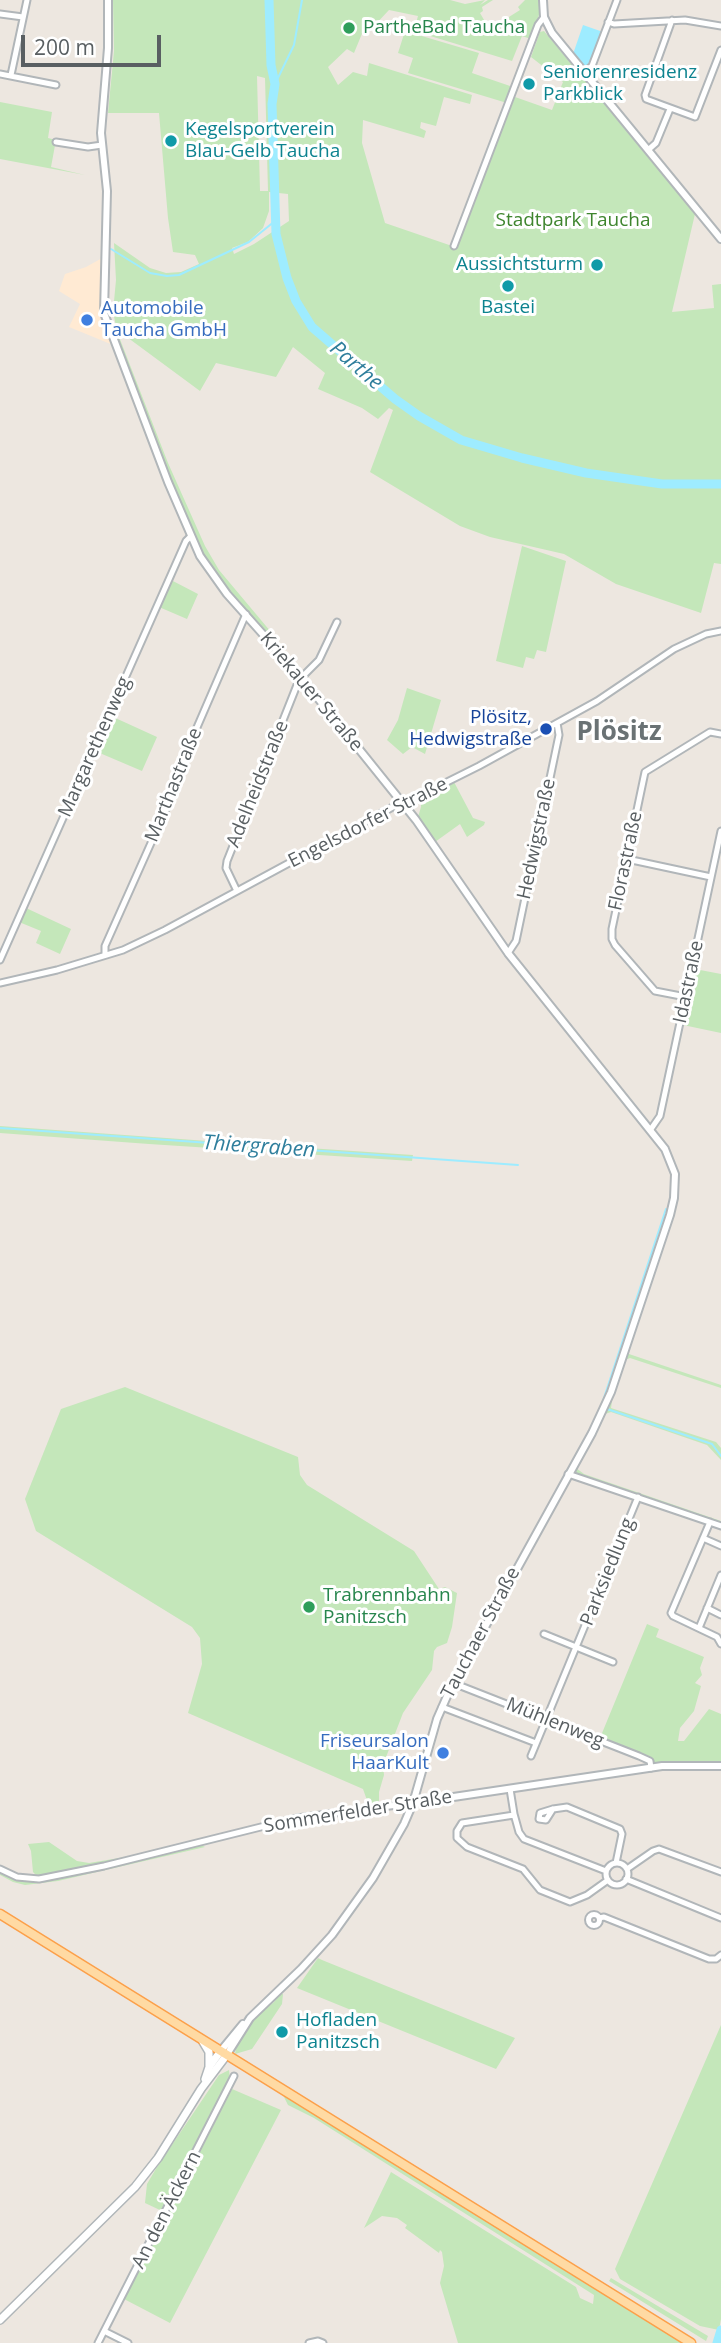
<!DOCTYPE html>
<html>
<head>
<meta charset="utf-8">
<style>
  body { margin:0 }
  #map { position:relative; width:721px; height:2343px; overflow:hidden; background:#ede7e0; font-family:"Open Sans",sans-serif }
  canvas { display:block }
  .scale { position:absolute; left:21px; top:35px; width:140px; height:32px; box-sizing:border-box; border:4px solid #595f62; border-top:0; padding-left:9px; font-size:21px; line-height:24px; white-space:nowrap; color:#595f62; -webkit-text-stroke:5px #fff; paint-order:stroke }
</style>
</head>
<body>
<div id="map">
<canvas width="721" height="2343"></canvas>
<div class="scale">200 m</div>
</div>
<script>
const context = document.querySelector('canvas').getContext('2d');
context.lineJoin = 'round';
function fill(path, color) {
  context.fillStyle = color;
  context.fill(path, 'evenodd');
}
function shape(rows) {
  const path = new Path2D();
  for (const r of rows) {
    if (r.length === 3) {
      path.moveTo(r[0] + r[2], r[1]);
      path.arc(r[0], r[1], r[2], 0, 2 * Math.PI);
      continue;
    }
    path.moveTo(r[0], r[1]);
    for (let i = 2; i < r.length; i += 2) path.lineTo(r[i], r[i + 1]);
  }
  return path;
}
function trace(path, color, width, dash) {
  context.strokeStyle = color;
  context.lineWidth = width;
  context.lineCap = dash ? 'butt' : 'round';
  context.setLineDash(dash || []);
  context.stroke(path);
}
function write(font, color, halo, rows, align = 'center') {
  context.font = font + ' "Open Sans",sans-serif';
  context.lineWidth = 6;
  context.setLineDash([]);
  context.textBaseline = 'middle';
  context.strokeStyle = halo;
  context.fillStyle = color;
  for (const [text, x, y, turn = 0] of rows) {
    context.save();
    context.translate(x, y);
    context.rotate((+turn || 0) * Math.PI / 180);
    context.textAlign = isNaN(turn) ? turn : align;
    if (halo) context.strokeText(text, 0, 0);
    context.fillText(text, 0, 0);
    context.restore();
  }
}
const commercial = shape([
  [104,257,101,305,113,345,69,327,80,304,59,291,65,274,86,267]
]);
const green = shape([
  [113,0,450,0,465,4,485,0,480,5,488,0,493,0,482,7,483,11,480,13,487,25,491,23,493,27,520,10,518,7,525,0,540,0,539,15,531,39,522,36,512,61,414,31,418,16,389,10,374,26,366,24,354,53,347,49,328,67,338,85,353,72,367,76,369,63,472,95,470,104,444,97,436,126,421,122,420,128,426,131,424,138,363,120,362,143,385,223,455,247,515,97,552,110,563,82,531,57,540,32,544,31,695,214,672,312,714,308,712,285,721,284,721,564,714,563,701,613,616,584,564,554,490,537,460,526,370,472,393,410,389,408,378,419,362,408,318,389,325,373,293,347,276,377,216,363,200,391,116,329,168,463,205,546,219,570,271,632,267,635,204,560,179,504,111,329,116,326,113,312,116,280,114,243,150,268,166,273,181,272,199,264,195,255,173,252,168,218,159,113,108,113,114,51],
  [257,76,265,78,268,191,260,191],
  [269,192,288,194,289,221,254,244,234,254,232,248,248,242,263,228,269,211],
  [405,31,479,53,472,73,513,87,507,103,408,73,413,58,398,53],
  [0,102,52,112,48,138,56,140,51,167,85,175,0,159],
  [522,546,566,561,546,652,537,650,534,659,526,657,523,668,496,661],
  [171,580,198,594,187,619,159,607],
  [407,688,441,700,425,754,412,747,403,754,387,740,398,720],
  [111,716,157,737,142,771,95,751],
  [454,782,473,818,485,822,484,825,467,837,460,824,435,842,418,817,421,807,421,799],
  [26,908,71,929,60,954,36,943,41,931,19,922],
  [695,969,721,974,721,1033,683,1025],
  [0,1126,263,1145,413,1155,412,1161,149,1144,0,1133],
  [626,1353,721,1385,721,1388,630,1358,625,1360,613,1394,611,1408,716,1442,721,1448,721,1460,707,1445,611,1412,605,1414,576,1468,584,1474,721,1521,721,1524,575,1474,574,1470],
  [125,1387,298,1457,300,1475,307,1485,414,1551,439,1589,445,1587,457,1593,452,1627,447,1643,437,1647,434,1651,432,1670,403,1713,383,1765,384,1775,379,1792,379,1803,377,1805,365,1808,297,1818,125,1859,38,1877,33,1872,31,1851,28,1844,49,1842,77,1861,89,1863,149,1853,300,1816,369,1806,363,1789,188,1713,202,1664,200,1638,192,1627,36,1531,25,1499,61,1409],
  [647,1624,659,1629,656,1637,704,1657,700,1668,702,1675,695,1683,701,1686,694,1711,680,1728,678,1741,684,1741,709,1709,721,1714,721,1763,656,1764,650,1758,600,1738],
  [201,1845,205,1847,58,1881,25,1885,13,1882,0,1875,0,1872,21,1880,40,1881,124,1864],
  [318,1958,322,1960,515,2038,496,2069,297,1988],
  [280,1994,283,1994,282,2004,252,2049,235,2054,237,2044,251,2021,274,2002],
  [721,2025,721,2319,719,2330,700,2326,620,2279,615,2269],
  [229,2070,230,2079,162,2211,145,2203,147,2184,157,2167,219,2075],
  [232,2089,281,2110,170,2323,124,2299],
  [283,2095,418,2178,684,2343,458,2343,440,2283,444,2266,442,2252,440,2250,439,2253,405,2228,407,2225,397,2218,382,2216,364,2228,391,2172,576,2287,580,2298,593,2304,594,2295,314,2118,288,2105],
  [611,2278,708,2336,706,2341,609,2281]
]);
const water = shape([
  [583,25,603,32,590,65,585,68,573,54]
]);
const stream = shape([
  [275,84,294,45,302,0],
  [111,249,150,273,167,276,179,275,249,242,275,221],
  [0,1128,518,1165],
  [601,1407,666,1209],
  [607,1409,712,1444,721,1456],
  [718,2339,719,2343]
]);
const river = shape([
  [269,0,271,65,275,84,272,104,276,234,287,278,296,301,312,327,395,399,419,416,461,440,522,458,586,473,662,484,721,484],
  [717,2343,721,2330]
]);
const minor = shape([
  [0,14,23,17],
  [672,20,645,95,646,99,695,117,721,50],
  [608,22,614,24,685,20,721,26],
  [584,73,592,66,617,0],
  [0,74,56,85],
  [11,75,27,0],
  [56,142,88,147,102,145],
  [648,150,656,143,670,109],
  [454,246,538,25,544,17],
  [627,859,711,877],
  [237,891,226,868,227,861,299,680,319,660,337,622],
  [508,953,516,941,559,735,557,723],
  [105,955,105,946,176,787,179,769,246,614],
  [0,960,186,541,191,536],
  [0,983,57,970,123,950,165,930,402,802,419,796,479,766,557,723,597,701,674,649,706,634,721,631],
  [686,997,655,991,615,945,612,939,612,929,645,772,710,732,721,734],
  [651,1129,660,1116,721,831],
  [568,1474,721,1526],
  [710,1522,671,1613,673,1616,717,1637,721,1644],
  [703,1538,721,1546],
  [707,1608,721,1615],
  [699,1628,721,1575],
  [544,1634,613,1662],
  [453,1683,639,1756,650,1761,651,1768],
  [442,1707,536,1743],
  [531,1756,638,1497],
  [510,1789,514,1814,519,1832,524,1839,606,1871],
  [553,1809,567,1807,620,1829,622,1834,616,1863],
  [553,1809,546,1820,539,1819,540,1813,553,1809],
  [514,1815,462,1823,457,1831,457,1838,467,1847,523,1869,540,1890,570,1902,587,1895,608,1880],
  [617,1874,11],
  [0,1869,17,1877,39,1879,104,1866,297,1818,413,1803],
  [627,1869,653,1851,659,1849,721,1872],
  [626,1879,721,1918],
  [594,1920,5.5],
  [599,1918,604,1917,709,1959,716,1959,721,1955],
  [104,2331,128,2343],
  [98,2343,234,2076],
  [309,2343,318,2341,323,2343]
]);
const tertiary = shape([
  [108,0,108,48,101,133,107,191,104,313,168,482,200,556,227,594,301,677,416,820,508,953,665,1149,675,1174,674,1198,670,1215,611,1392,592,1433,448,1694,437,1719,413,1803,404,1824,373,1878,332,1935,301,1969,250,2018,226,2056],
  [543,0,544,17,552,33,721,239],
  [413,1803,662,1766,721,1766],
  [220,2052,243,2024]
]);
const secondary = shape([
  [203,2042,209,2052,209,2066],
  [205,2079,209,2067,220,2052],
  [0,2320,135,2187,158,2158,201,2089,226,2056]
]);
const primary = shape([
  [0,1914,691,2343]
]);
const markers = [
  [349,28,7,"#2e9e5b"],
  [529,84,7,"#0f9aa8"],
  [171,141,7,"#0f9aa8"],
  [597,265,7,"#0f9aa8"],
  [508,286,7,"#0f9aa8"],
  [87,320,7,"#3f7fe0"],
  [546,729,7,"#1a4fb4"],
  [309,1607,7,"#2e9e5b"],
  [443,1753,7,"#3f7fe0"],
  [282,2032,7,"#0f9aa8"]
];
const leisureNames = [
  ["PartheBad Taucha",363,28],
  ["Trabrennbahn",323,1596],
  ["Panitzsch",323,1618]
];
const cultureNames = [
  ["Seniorenresidenz",543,73],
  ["Parkblick",543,95],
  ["Kegelsportverein",185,130],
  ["Blau-Gelb Taucha",185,152],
  ["Aussichtsturm",583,265,"right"],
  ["Bastei",508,308,"center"],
  ["Hofladen",296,2021],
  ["Panitzsch",296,2043]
];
const parkNames = [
  ["Stadtpark Taucha",573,221]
];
const shopNames = [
  ["Automobile",101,309],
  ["Taucha GmbH",101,331],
  ["Friseursalon",429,1742,"right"],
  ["HaarKult",429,1764,"right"]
];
const streetNames = [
  ["Kriekauer Straße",311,692,50],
  ["Margarethenweg",95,747,-66],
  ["Adelheidstraße",258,784,-68],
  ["Marthastraße",174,785,-68],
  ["Engelsdorfer Straße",368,823,-27],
  ["Hedwigstraße",537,839,-78],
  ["Florastraße",626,861,-78],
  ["Idastraße",689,982,-78],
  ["Parksiedlung",608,1572,-68],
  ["Tauchaer Straße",481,1633,-62],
  ["Mühlenweg",555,1723,22],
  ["Sommerfelder Straße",358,1812,-9],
  ["An den Äckern",167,2210,-63]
];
const transitNames = [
  ["Plösitz,",532,718],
  ["Hedwigstraße",532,740]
];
const waterNames = [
  ["Parthe",356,366,41],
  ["Thiergraben",259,1147,4]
];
const districtNames = [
  ["Plösitz",619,733]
];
fill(commercial, '#ffead3');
fill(green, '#c4e7ba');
fill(water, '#9eecff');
trace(stream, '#9eecff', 2);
trace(river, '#9eecff', 9);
trace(minor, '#b1b6b9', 9);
trace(tertiary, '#b1b6b9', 10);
trace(secondary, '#b0b6b9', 10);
trace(primary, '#fca04a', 11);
trace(minor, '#fff', 5);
trace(tertiary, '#fff', 6);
trace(secondary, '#fff', 7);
trace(primary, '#ffdaa3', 8);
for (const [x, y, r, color] of markers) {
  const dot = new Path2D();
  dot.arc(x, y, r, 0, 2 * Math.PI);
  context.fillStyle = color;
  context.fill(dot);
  trace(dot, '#fff', 2.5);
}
write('19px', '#27864d', '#fff', leisureNames, 'left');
write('19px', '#0d838f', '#fff', cultureNames, 'left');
write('19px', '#3e852e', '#fff', parkNames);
write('19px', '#366cbe', '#fff', shopNames, 'left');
write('19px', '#595f62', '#fff', streetNames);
write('19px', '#164399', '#fff', transitNames, 'right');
write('italic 21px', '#2e7e9c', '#fff', waterNames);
write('bold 26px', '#6a7274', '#fff', districtNames);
</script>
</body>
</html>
